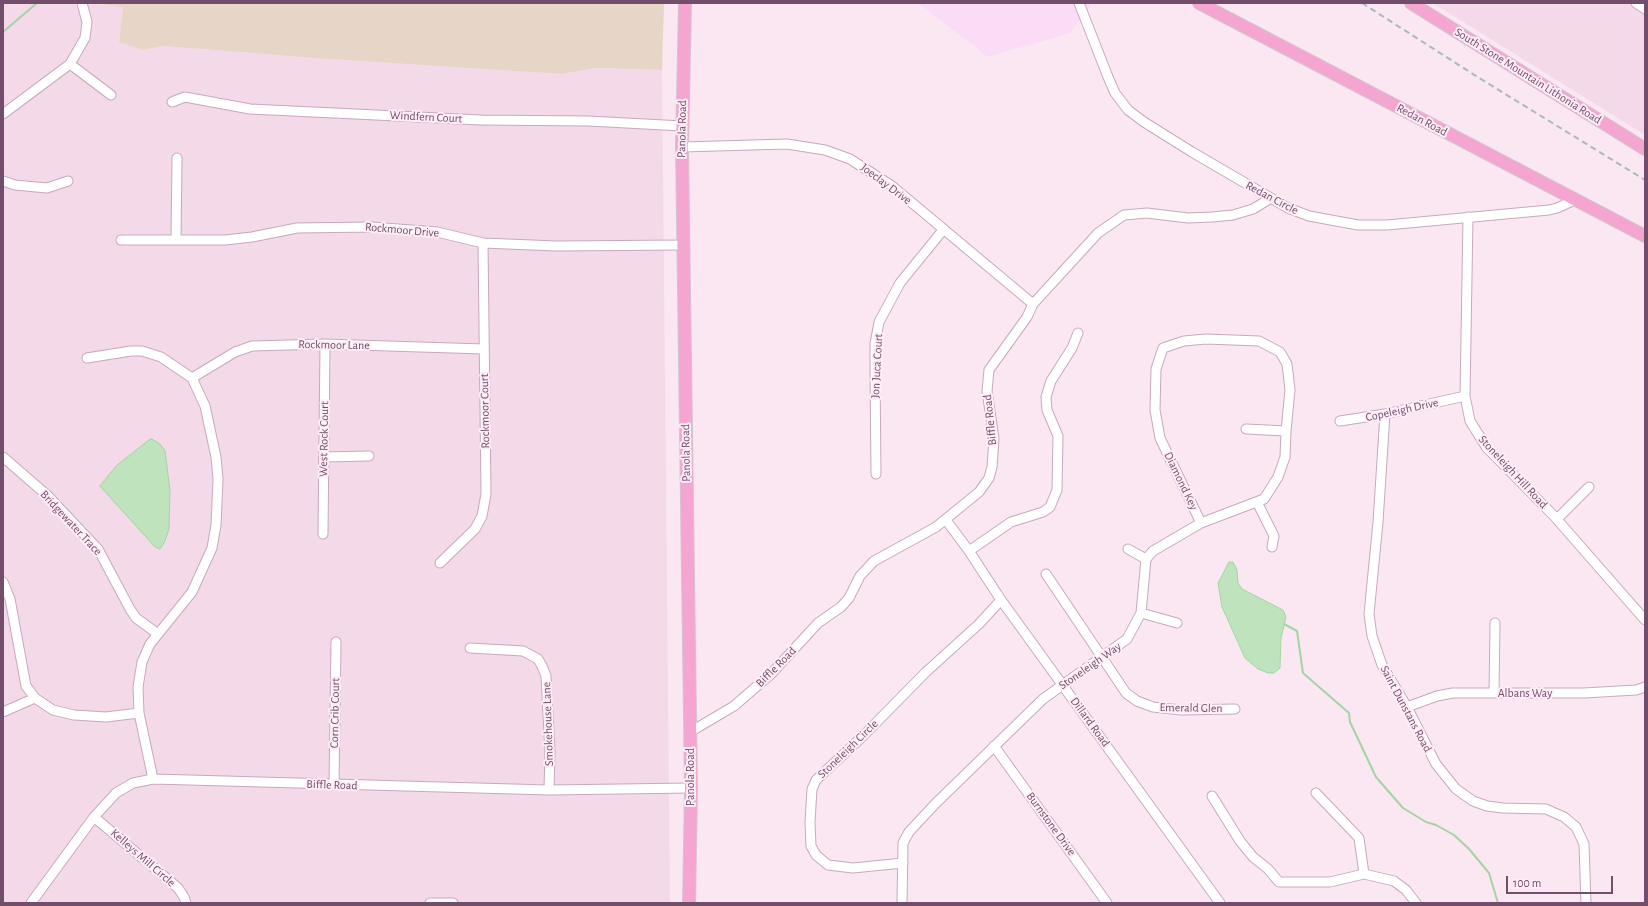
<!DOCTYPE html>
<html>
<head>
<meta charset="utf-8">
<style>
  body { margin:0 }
  #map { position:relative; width:1648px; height:906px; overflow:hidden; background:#fbe7f2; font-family:"Alegreya Sans",sans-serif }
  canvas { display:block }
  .frame { position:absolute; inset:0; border:4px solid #724e6b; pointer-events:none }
  .scale { position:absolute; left:1506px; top:876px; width:107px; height:18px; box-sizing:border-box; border:2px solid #724e6b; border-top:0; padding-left:5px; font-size:12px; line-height:14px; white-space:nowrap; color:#724e6b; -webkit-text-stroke:3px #feedf6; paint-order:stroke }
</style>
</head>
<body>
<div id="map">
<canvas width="1648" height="906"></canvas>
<div class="frame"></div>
<div class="scale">100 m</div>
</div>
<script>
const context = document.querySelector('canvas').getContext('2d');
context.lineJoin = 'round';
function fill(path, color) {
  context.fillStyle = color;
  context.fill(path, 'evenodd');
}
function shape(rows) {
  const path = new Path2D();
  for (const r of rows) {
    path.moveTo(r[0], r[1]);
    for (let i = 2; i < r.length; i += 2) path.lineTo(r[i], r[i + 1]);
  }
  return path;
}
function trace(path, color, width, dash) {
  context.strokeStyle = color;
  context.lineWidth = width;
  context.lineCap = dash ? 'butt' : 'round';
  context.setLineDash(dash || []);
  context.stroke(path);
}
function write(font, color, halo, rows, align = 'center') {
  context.font = font + ' "Alegreya Sans",sans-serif';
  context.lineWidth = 4;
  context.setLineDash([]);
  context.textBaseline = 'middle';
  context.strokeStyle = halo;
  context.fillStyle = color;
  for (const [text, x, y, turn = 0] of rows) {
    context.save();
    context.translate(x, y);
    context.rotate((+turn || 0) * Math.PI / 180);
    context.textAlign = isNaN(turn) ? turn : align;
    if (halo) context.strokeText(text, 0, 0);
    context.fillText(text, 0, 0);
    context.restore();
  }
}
const residential = shape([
  [3,3,76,3,77,7,93,4,123,6,119,42,142,50,164,46,313,58,561,74,597,68,662,70,670,903,3,903],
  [1432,3,1645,3,1645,135,1444,10]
]);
const commercial = shape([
  [918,3,1093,3,1070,33,988,57]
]);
const green = shape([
  [93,3,664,3,662,70,597,68,561,74,313,58,164,46,142,50,119,42,123,7]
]);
const water = shape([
  [152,439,160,444,165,451,170,491,169,529,165,541,160,549,155,547,100,486,116,466,149,440,152,439],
  [1229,562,1233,562,1237,570,1238,583,1242,589,1283,610,1286,617,1281,638,1280,668,1274,673,1268,673,1258,669,1245,658,1222,607,1218,583,1229,562]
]);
const stream = shape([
  [3,32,37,3],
  [1284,624,1297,631,1303,673,1349,713,1350,722,1376,777,1403,808,1426,822,1436,825,1454,835,1469,849,1489,873,1498,903]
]);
const minor = shape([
  [1079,3,1108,77,1115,93,1128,110,1144,122,1192,152,1288,208,1309,216,1358,225,1387,225,1549,210,1557,208,1575,200],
  [1636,3,1645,9],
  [70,64,111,95],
  [172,102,185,97,250,109,481,120,589,121,682,126],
  [3,114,70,64,85,38,87,22,82,3],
  [682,147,787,144,825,150,850,159,892,186,1033,304],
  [3,181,15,185,47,188,68,181],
  [1468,217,1465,396,1470,421,1487,448,1554,516,1645,620],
  [121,240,225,240,252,237,297,228,372,227,437,232,483,243,556,246,683,245],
  [176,240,177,158],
  [87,358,131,351,142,351,161,357,192,378,205,406,216,457,218,479,216,525,212,548,192,592,150,644,142,662,138,687,139,713,153,779],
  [192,378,235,352,252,346,325,344,484,349],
  [1385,414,1378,522,1369,614,1372,636,1382,665,1407,707,1436,764,1456,789,1473,801,1487,806,1503,808,1546,809,1564,817,1576,827,1584,844,1586,903],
  [1340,421,1385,414,1465,396],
  [1246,429,1286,431],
  [3,457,48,496,98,549,130,609,136,618,158,634],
  [324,457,369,456],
  [876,474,875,369,875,344,879,322,900,283,943,230],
  [1257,502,1274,536,1272,547],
  [1557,519,1589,487],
  [946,520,969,551,1001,600,1220,903],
  [323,534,325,344],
  [1128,549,1146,559],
  [969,551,1011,522,1043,512,1050,507,1057,490,1058,436,1047,410,1046,397,1051,381,1072,348,1078,333],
  [440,563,475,529,482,516,486,494,483,243],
  [1046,574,1126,693,1137,701,1153,707,1181,710,1235,709],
  [3,582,10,599,26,686,35,698,53,710,74,715,106,717,139,713],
  [1141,613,1177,623],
  [470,648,523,651,538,659,542,666,546,676,550,752,549,790],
  [1494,693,1495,623],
  [1407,707,1437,696,1453,693,1584,693,1636,690,1645,687],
  [3,712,35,698],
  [690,732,734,706,771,674,818,623,841,607,849,598,860,576,874,561,936,527,979,492,989,478,992,467,994,439,987,391,989,370,1027,317,1033,304,1098,233,1124,215,1147,213,1188,218,1212,217,1233,215,1253,209,1271,198],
  [994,746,1107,903],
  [334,785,336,642],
  [1316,793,1359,838,1364,874],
  [1212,796,1240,841,1253,857,1268,869,1279,882,1330,882,1364,874,1394,881,1406,890,1416,903],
  [94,817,178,888,184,897,186,903],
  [903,863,853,868,828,865,816,855,811,846,810,822,812,789,816,780,863,736,926,672,979,624,1001,600],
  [31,903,94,817,116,793,133,783,153,779,549,790,691,788],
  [430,903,453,903],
  [902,903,903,843,909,832,935,804,1043,699,1127,639,1141,613,1146,559,1153,551,1201,523,1264,499,1278,477,1285,457,1286,431,1290,390,1287,364,1280,352,1259,341,1206,339,1184,341,1163,348,1156,369,1155,410,1160,438,1201,523]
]);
const major = shape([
  [685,3,682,147,691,788,689,903],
  [1199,3,1645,236],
  [1411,3,1645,149]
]);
const rail = shape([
  [1362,3,1476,76,1645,180]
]);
const streetNames = [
  ["South Stone Mountain Lithonia Road",1528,76,32],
  ["Windfern Court",426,117,3],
  ["Redan Road",1422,120,28],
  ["Panola Road",682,129,-89],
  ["Joeclay Drive",886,184,37],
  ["Redan Circle",1272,198,28],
  ["Rockmoor Drive",402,230,5],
  ["Rockmoor Lane",334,345,1],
  ["Jon Juca Court",877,366,-87],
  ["Copeleigh Drive",1402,410,-12],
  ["Rockmoor Court",485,411,-91],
  ["Biffle Road",990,420,-96],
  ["West Rock Court",324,439,-89],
  ["Panola Road",686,453,-91],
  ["Stoneleigh Hill Road",1513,472,47],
  ["Diamond Key",1181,481,64],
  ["Bridgewater Trace",71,523,47],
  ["Stoneleigh Way",1090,666,-35],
  ["Biffle Road",776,667,-45],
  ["Albans Way",1525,693],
  ["Emerald Glen",1191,708,1],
  ["Saint Dunstans Road",1406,709,62],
  ["Corn Crib Court",335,713,-89],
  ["Dillard Road",1090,722,54],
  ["Smokehouse Lane",548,724,-92],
  ["Stoneleigh Circle",848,749,-44],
  ["Panola Road",690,777,-90],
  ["Biffle Road",332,785,2],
  ["Burnstone Drive",1051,824,54],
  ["Kelleys Mill Circle",143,858,41]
];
fill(residential, '#f4d9e9');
fill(commercial, '#fadcf6');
fill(green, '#e7d5c7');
fill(water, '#bee3bd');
trace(water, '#a5d4a4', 1);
trace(stream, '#a5d4a4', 2);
trace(minor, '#c7a9be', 11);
trace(major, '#d2c6d0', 14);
trace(minor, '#fff', 9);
trace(major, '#f4a5d0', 12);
trace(rail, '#a6b9c4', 2, [6, 4]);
write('12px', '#724e6b', '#feedf6', streetNames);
</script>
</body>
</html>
